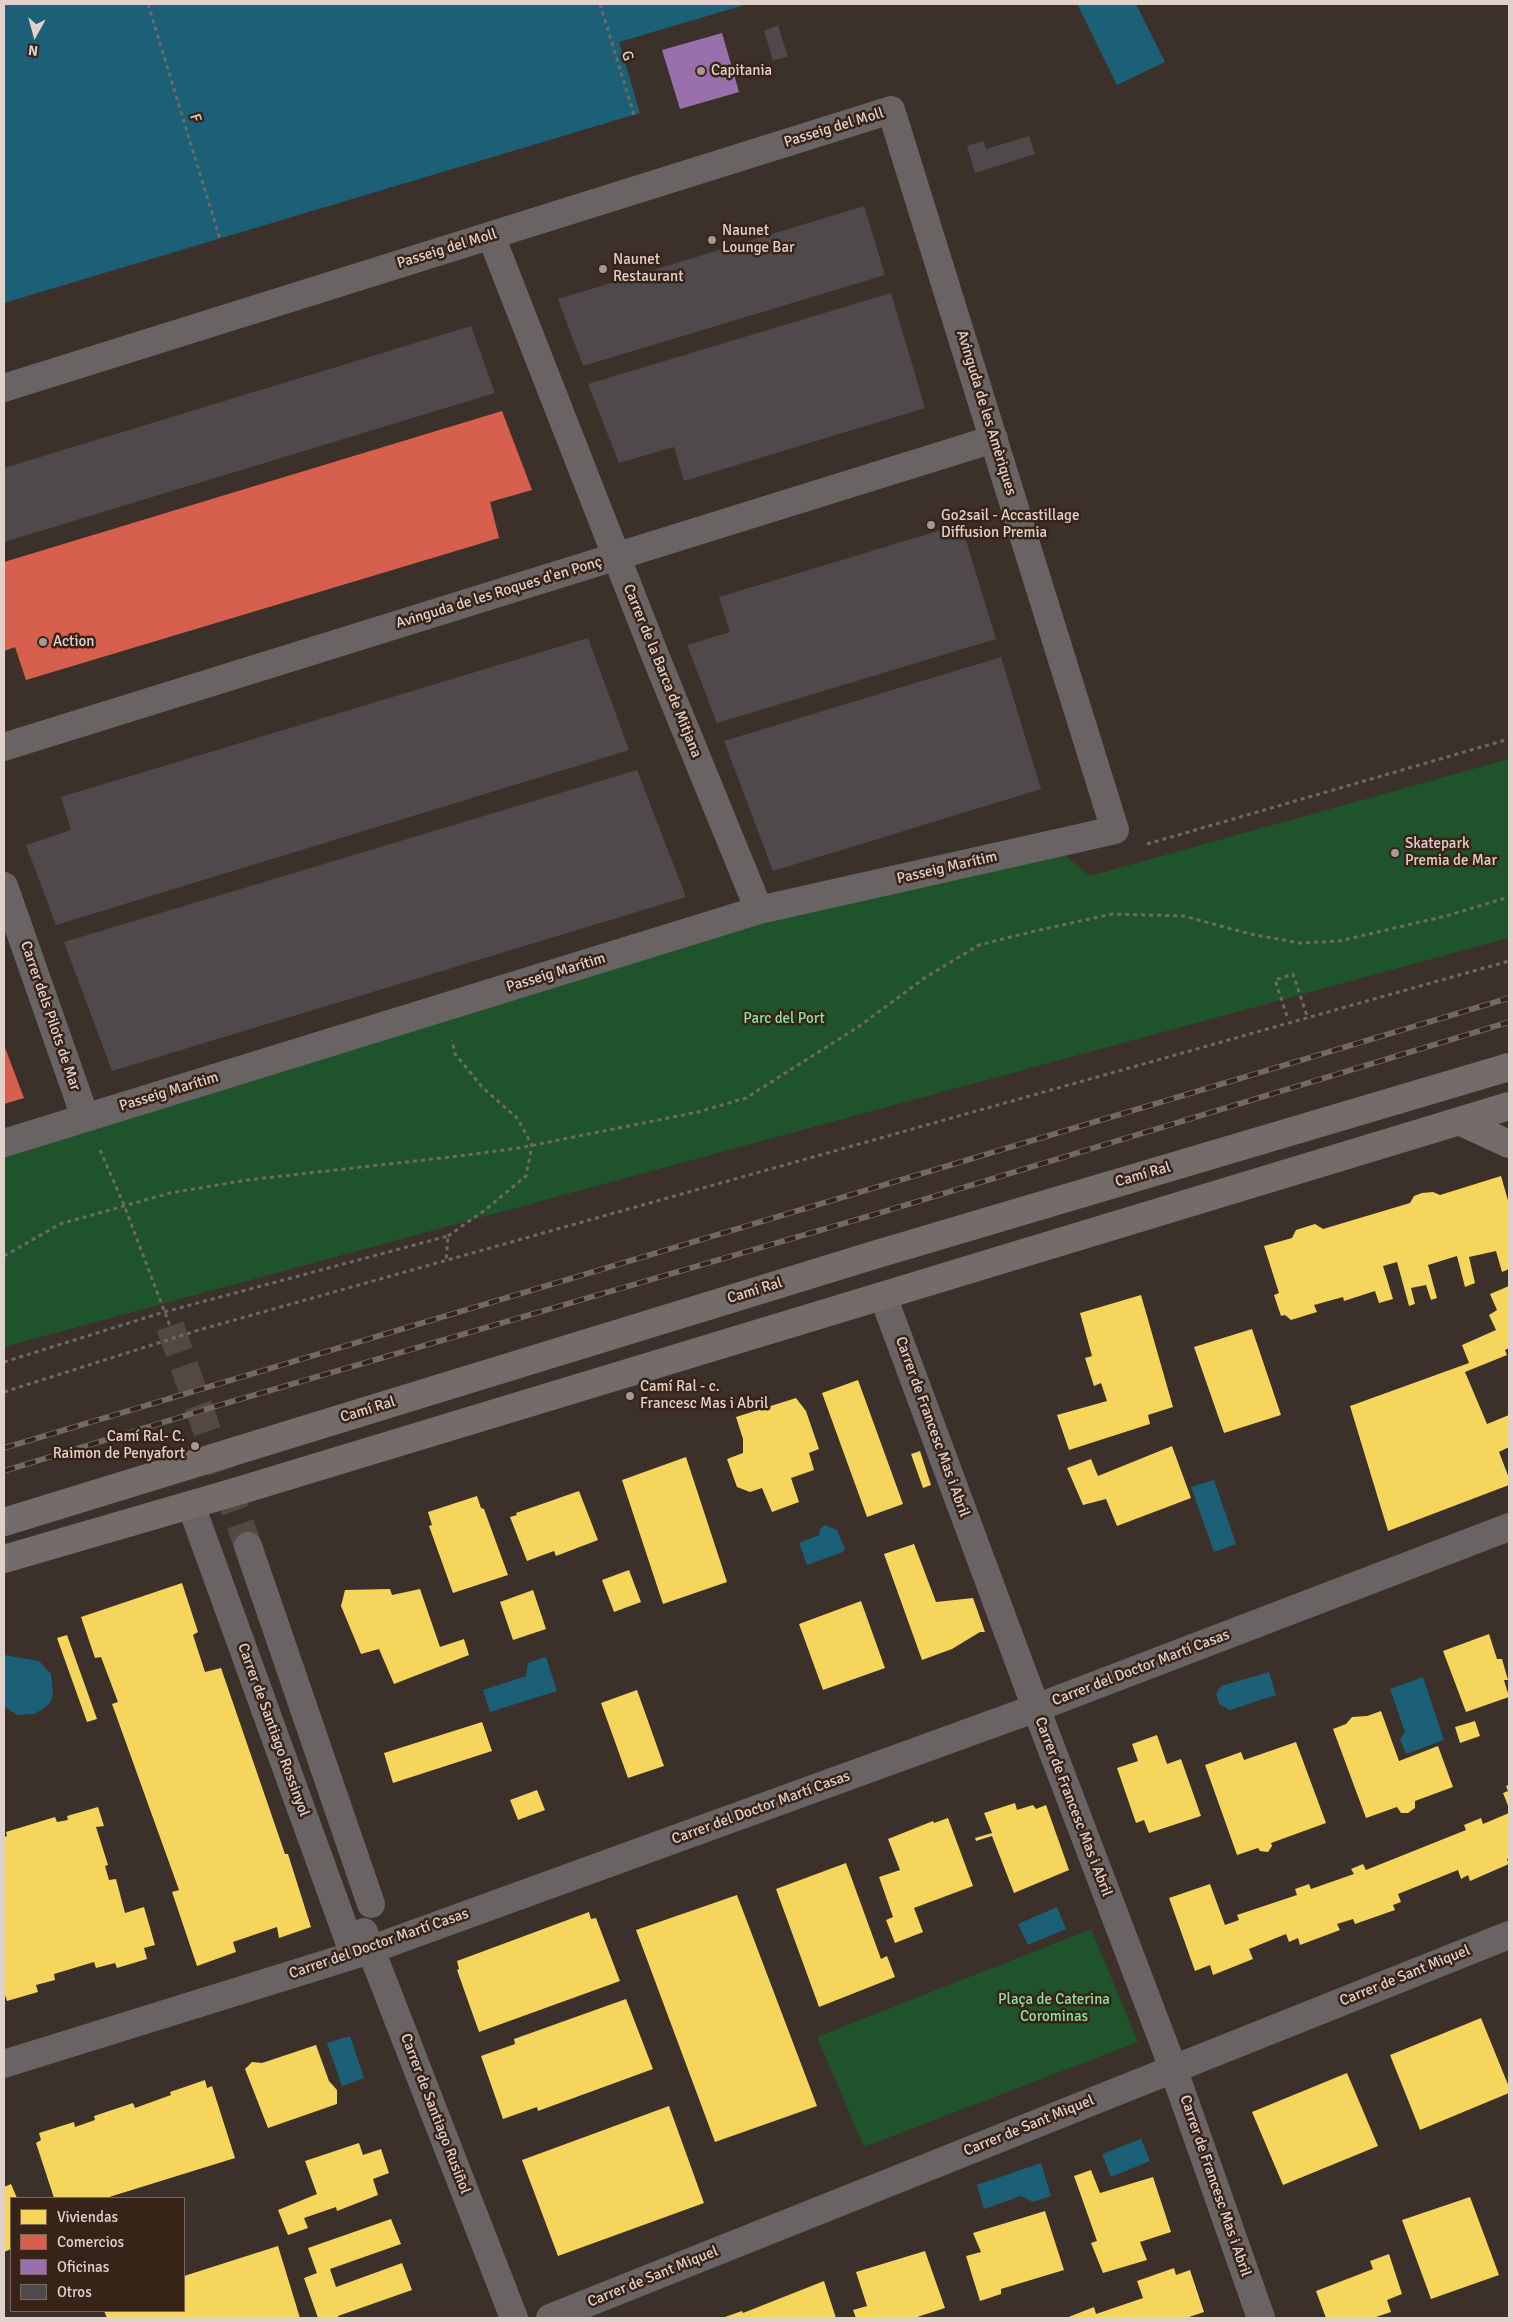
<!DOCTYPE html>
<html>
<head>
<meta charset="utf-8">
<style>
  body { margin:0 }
  #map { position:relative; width:1513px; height:2322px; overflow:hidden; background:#3b302a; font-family:Signika,sans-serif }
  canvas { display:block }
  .frame { position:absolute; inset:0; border:5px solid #e0d1cb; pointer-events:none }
  .legend { position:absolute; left:10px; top:2197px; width:175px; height:115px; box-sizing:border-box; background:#382319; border:1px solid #7b6960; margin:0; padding:6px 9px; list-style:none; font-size:15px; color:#e0d1cb }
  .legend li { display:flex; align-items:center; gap:10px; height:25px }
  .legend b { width:25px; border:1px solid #7b6960 }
  .north { position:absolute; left:10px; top:10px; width:50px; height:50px; -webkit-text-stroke:4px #382319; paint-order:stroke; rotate:187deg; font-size:14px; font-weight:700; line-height:20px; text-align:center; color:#e0d1cb }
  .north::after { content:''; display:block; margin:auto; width:18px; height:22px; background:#e0d1cb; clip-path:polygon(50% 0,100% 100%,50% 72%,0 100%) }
</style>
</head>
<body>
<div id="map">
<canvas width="1513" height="2322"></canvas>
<div class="frame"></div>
<ul class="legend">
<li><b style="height:14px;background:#f6d55c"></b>Viviendas</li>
<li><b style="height:14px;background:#d6604d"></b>Comercios</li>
<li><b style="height:14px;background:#9970ab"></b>Oficinas</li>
<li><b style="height:14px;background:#50494c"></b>Otros</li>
</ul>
<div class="north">N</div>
</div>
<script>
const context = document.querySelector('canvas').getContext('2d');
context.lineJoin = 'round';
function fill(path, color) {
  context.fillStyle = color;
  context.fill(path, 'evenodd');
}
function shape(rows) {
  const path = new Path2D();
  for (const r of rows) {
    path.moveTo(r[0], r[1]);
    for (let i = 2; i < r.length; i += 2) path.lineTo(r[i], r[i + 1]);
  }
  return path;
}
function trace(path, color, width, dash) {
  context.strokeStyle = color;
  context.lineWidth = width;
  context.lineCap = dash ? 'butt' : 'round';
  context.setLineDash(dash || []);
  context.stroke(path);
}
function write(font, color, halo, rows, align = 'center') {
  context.font = font + ' Signika,sans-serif';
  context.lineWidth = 5;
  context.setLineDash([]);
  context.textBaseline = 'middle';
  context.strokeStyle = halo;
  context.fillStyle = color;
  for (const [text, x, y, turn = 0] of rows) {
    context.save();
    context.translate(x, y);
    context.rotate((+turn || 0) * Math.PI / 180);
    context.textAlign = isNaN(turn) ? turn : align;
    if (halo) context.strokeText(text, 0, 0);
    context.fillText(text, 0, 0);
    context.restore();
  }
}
const green = shape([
  [1509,759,1509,938,4,1347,4,1145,759,910,1063,854,1090,876],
  [1091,1929,1138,2042,864,2147,817,2037]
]);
const water = shape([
  [4,4,748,4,619,42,640,113,4,303],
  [1077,4,1136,4,1165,62,1117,85],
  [1214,1480,1236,1544,1214,1552,1191,1487],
  [825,1525,837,1530,845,1549,843,1552,807,1565,799,1543,819,1535,820,1529],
  [4,1655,39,1661,51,1674,53,1696,50,1703,43,1709,34,1714,17,1715,4,1706],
  [546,1657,557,1691,490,1712,483,1690,526,1676,528,1663],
  [1269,1672,1276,1695,1230,1710,1220,1705,1216,1694,1221,1686],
  [1423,1677,1444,1740,1406,1754,1400,1739,1405,1732,1390,1689],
  [1057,1907,1066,1929,1028,1945,1018,1924],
  [350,2036,364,2078,342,2086,327,2043],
  [1141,2139,1150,2161,1111,2177,1102,2154],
  [1041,2163,1051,2196,1033,2202,1021,2196,984,2209,977,2185]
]);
const homes = shape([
  [1501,1176,1509,1204,1509,1269,1502,1272,1496,1251,1469,1257,1475,1283,1465,1287,1457,1256,1428,1265,1437,1298,1431,1300,1426,1285,1411,1288,1415,1304,1409,1306,1397,1262,1383,1266,1393,1299,1379,1303,1375,1291,1344,1301,1343,1297,1314,1305,1317,1312,1291,1320,1285,1315,1281,1316,1274,1295,1279,1293,1264,1246,1292,1238,1296,1230,1315,1224,1323,1229,1410,1203,1414,1196,1422,1193,1433,1192,1440,1195],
  [1509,1286,1509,1348,1505,1350,1507,1355,1465,1372,1487,1424,1509,1415,1509,1447,1499,1452,1509,1478,1509,1485,1388,1531,1350,1406,1469,1363,1462,1345,1496,1330,1489,1315,1497,1310,1490,1294],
  [1141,1295,1173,1407,1148,1415,1150,1424,1069,1450,1057,1415,1107,1401,1101,1383,1094,1386,1085,1358,1092,1356,1080,1313],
  [1252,1329,1281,1415,1224,1433,1194,1347],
  [858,1380,903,1504,867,1517,822,1393],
  [796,1398,806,1411,819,1449,809,1453,814,1470,791,1478,799,1502,772,1512,762,1488,750,1492,737,1487,727,1459,743,1453,743,1439,736,1417],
  [1172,1446,1191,1498,1117,1526,1106,1499,1083,1505,1067,1468,1091,1459,1098,1476],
  [920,1451,931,1485,923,1488,911,1454],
  [686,1457,727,1582,663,1604,622,1480],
  [579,1491,598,1540,556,1556,554,1551,527,1561,510,1517,517,1515,516,1513],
  [477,1496,481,1508,484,1509,508,1575,453,1593,429,1526,432,1525,428,1512],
  [914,1544,936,1602,973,1598,985,1632,980,1632,952,1649,922,1660,884,1554],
  [629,1570,641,1602,614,1612,602,1580],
  [182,1583,198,1632,193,1635,205,1672,221,1668,285,1854,288,1854,311,1927,279,1938,277,1927,233,1942,236,1952,197,1966,172,1892,179,1890,112,1704,118,1702,101,1657,95,1658,81,1617],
  [390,1589,392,1595,420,1589,440,1647,464,1639,469,1655,394,1684,379,1649,361,1654,341,1606,345,1590],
  [533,1590,546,1629,513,1640,500,1602],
  [861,1601,885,1668,823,1690,799,1624],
  [1489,1634,1497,1659,1502,1659,1508,1680,1504,1680,1509,1697,1466,1712,1443,1651],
  [67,1635,97,1719,87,1722,57,1638],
  [637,1690,664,1766,628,1778,601,1703],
  [1381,1711,1399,1761,1438,1746,1453,1787,1415,1801,1415,1808,1408,1813,1401,1813,1397,1807,1366,1818,1333,1729,1346,1724,1352,1717,1367,1716],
  [1475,1721,1480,1736,1460,1743,1455,1727],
  [482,1722,492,1751,393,1783,384,1753],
  [1157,1735,1167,1764,1181,1759,1201,1816,1149,1833,1144,1820,1136,1823,1117,1768,1138,1761,1132,1744],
  [1296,1742,1326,1823,1271,1843,1272,1846,1268,1852,1260,1851,1258,1848,1237,1855,1205,1765,1241,1752,1244,1760],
  [1509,1785,1509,1808,1503,1793,1508,1791,1506,1786],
  [537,1790,545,1810,518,1820,510,1800],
  [1015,1803,1017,1810,1033,1805,1036,1809,1046,1805,1069,1870,1014,1893,992,1836,976,1841,975,1838,992,1833,984,1813],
  [98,1807,104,1826,96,1827,108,1865,105,1866,109,1880,116,1879,125,1913,144,1907,155,1945,144,1948,147,1959,117,1968,115,1963,96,1968,94,1962,54,1974,55,1980,36,1985,38,1992,7,2001,4,1992,4,1837,7,1836,6,1832,55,1817,57,1822,68,1820,67,1816],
  [1509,1813,1509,1858,1507,1859,1509,1864,1470,1881,1468,1875,1461,1879,1458,1870,1398,1894,1401,1902,1393,1905,1395,1910,1355,1924,1353,1919,1337,1924,1340,1930,1300,1945,1298,1938,1289,1942,1286,1934,1249,1949,1253,1959,1213,1975,1210,1965,1195,1971,1169,1898,1210,1884,1225,1925,1239,1920,1237,1915,1297,1895,1295,1889,1309,1884,1311,1889,1354,1874,1351,1869,1363,1864,1366,1870,1466,1830,1464,1825,1481,1818,1483,1824],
  [948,1818,973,1886,914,1908,923,1932,895,1943,886,1920,893,1917,879,1877,900,1870,888,1839,933,1821,934,1823],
  [846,1863,881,1959,887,1956,895,1977,819,2007,776,1889],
  [737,1895,817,2106,715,2142,636,1930],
  [589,1912,591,1919,596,1918,620,1981,479,2032,457,1970,459,1969,457,1961],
  [626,1999,653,2069,538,2111,537,2107,503,2119,481,2056,515,2044,514,2039],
  [1481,2018,1509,2087,1509,2093,1420,2130,1390,2055],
  [316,2045,329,2081,337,2090,337,2104,268,2128,245,2069,252,2062,262,2063],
  [1347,2073,1378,2146,1283,2185,1252,2112],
  [205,2080,207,2088,212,2086,235,2158,106,2198,54,2198,36,2143,41,2140,39,2133,74,2122,75,2127,95,2120,94,2116,133,2103,135,2108,171,2095,170,2092],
  [669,2106,704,2203,558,2256,522,2160],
  [359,2143,363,2155,381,2149,389,2173,373,2179,378,2195,337,2211,336,2207,304,2218,308,2228,288,2235,278,2210,317,2194,305,2161],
  [1091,2170,1100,2193,1153,2177,1171,2232,1140,2242,1147,2260,1103,2273,1091,2243,1097,2241,1074,2176],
  [11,2184,17,2198,11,2198,11,2249,4,2252,4,2187],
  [1470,2197,1499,2275,1431,2299,1402,2220],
  [1045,2211,1064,2270,1001,2289,1001,2294,980,2301,966,2256,981,2252,973,2233],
  [391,2219,401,2244,330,2269,336,2287,402,2263,412,2290,338,2316,339,2318,318,2318,304,2278,317,2273,308,2248],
  [278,2246,300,2318,107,2318,104,2311,184,2311,184,2276],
  [925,2251,945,2308,914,2318,856,2318,853,2310,867,2306,856,2272],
  [1389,2254,1402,2294,1387,2300,1391,2312,1373,2318,1326,2318,1316,2291,1373,2269,1370,2261],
  [1174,2268,1176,2275,1190,2270,1204,2312,1186,2318,1066,2318,1094,2307,1096,2314,1143,2298,1137,2281],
  [824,2281,836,2318,722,2318,742,2311,743,2313]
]);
const shops = shape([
  [502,411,532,490,490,502,499,538,26,680,15,647,4,651,4,562],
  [4,1045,24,1098,4,1104]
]);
const offices = shape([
  [722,33,739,92,680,109,662,50]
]);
const building = shape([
  [778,25,788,57,773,60,764,31],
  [1029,136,1035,154,975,173,967,146,983,141,986,149],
  [864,206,885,275,583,366,558,299],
  [891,293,925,408,684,481,674,447,619,463,588,384],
  [471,326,495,393,4,542,4,468],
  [961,524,996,639,717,723,687,645,730,632,719,597],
  [588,638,629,750,56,925,26,845,71,830,61,797],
  [1001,657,1041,789,773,871,724,741],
  [637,770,686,897,112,1071,64,942]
]);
const minorTunnel = shape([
  [170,1326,248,1546]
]);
const path = shape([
  [148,4,220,239],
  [600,4,634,115],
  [1147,844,1509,739],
  [1287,1016,1275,980,1293,974,1308,1019],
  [100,1150,124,1205,170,1326],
  [448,1236,485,1210,526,1176,532,1145,517,1118,483,1088,455,1054,452,1040],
  [4,1256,60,1224,170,1193,247,1180,451,1157,519,1148,698,1112,746,1098,858,1027,926,977,979,945,1035,931,1112,914,1184,916,1250,934,1300,943,1339,941,1446,916,1509,897],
  [4,1362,164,1312,448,1236,446,1262],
  [4,1392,199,1330,1509,961]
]);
const minor = shape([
  [491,236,655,655,759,910],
  [4,388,891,110,1115,830,759,910,4,1143],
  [4,747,994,439],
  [4,886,85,1117],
  [883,1296,1036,1708,1173,2068,1261,2318],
  [191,1505,354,1955],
  [248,1546,371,1904],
  [364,1932,514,2318],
  [4,2064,364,1952,1036,1708,1509,1527],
  [550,2318,1509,1935]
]);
const major = shape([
  [1459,1121,1509,1144],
  [4,1522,874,1255,1509,1067],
  [4,1559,238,1491,1509,1106]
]);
const rail = shape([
  [4,1448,1509,998],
  [4,1471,220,1405,876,1214,1509,1022]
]);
const markers = [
  [701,71,5,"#a69993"],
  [712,240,5,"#a69993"],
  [603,269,5,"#a69993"],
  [931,525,5,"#a69993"],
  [43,642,5,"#a69993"],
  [1395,853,5,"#a69993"],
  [630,1396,5,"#a69993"],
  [195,1446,5,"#a69993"]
];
const streetNames = [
  ["G",627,56,73],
  ["F",195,118,73],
  ["Passeig del Moll",834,128,-17],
  ["Passeig del Moll",447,249,-17],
  ["Avinguda de les Amèriques",986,413,73],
  ["Avinguda de les Roques d'en Ponç",499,593,-17],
  ["Carrer de la Barca de Mitjana",662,671,68],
  ["Passeig Marítim",947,868,-13],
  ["Passeig Marítim",556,973,-17],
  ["Carrer dels Pilots de Mar",50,1016,71],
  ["Passeig Marítim",169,1092,-17],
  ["Camí Ral",1143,1175,-16],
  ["Camí Ral",755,1291,-17],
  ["Camí Ral",368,1410,-17],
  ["Carrer de Francesc Mas i Abril",932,1427,70],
  ["Carrer del Doctor Martí Casas",1141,1668,-21],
  ["Carrer de Santiago Rossinyol",273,1730,70],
  ["Carrer de Francesc Mas i Abril",1073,1807,69],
  ["Carrer del Doctor Martí Casas",761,1808,-20],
  ["Carrer del Doctor Martí Casas",379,1944,-19],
  ["Carrer de Sant Miquel",1405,1976,-22],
  ["Carrer de Santiago Rusiñol",435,2114,69],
  ["Carrer de Sant Miquel",1029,2126,-22],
  ["Carrer de Francesc Mas i Abril",1215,2186,71],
  ["Carrer de Sant Miquel",653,2277,-22]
];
const poiNames = [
  ["Capitania",711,71],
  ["Naunet",722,231],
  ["Lounge Bar",722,248],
  ["Naunet",613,260],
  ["Restaurant",613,277],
  ["Go2sail - Accastillage",941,516],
  ["Diffusion Premia",941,533],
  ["Action",53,642],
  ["Skatepark",1405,844],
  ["Premia de Mar",1405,861],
  ["Camí Ral - c.",640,1387],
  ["Francesc Mas i Abril",640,1404],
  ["Camí Ral- C.",185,1437,"right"],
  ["Raimon de Penyafort",185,1454,"right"]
];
const parkNames = [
  ["Parc del Port",784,1019],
  ["Plaça de Caterina",1054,2000],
  ["Corominas",1054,2017]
];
fill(green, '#1e532b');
fill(water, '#1c6078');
fill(homes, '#f6d55c');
fill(shops, '#d6604d');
fill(offices, '#9970ab');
fill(building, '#50494c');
trace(minorTunnel, '#544842', 28, [28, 14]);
trace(path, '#6f6966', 3, [4, 4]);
trace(minor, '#696463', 28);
trace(major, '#746c6b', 28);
trace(rail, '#716966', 5.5);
trace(rail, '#382319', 4, [11]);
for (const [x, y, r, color] of markers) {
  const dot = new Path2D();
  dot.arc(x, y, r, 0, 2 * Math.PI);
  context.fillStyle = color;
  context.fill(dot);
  trace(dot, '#382319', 2);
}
write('15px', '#e0d1cb', '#382319', streetNames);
write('15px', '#e0d1cb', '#382319', poiNames, 'left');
write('15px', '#8ae49b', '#382319', parkNames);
</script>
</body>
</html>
